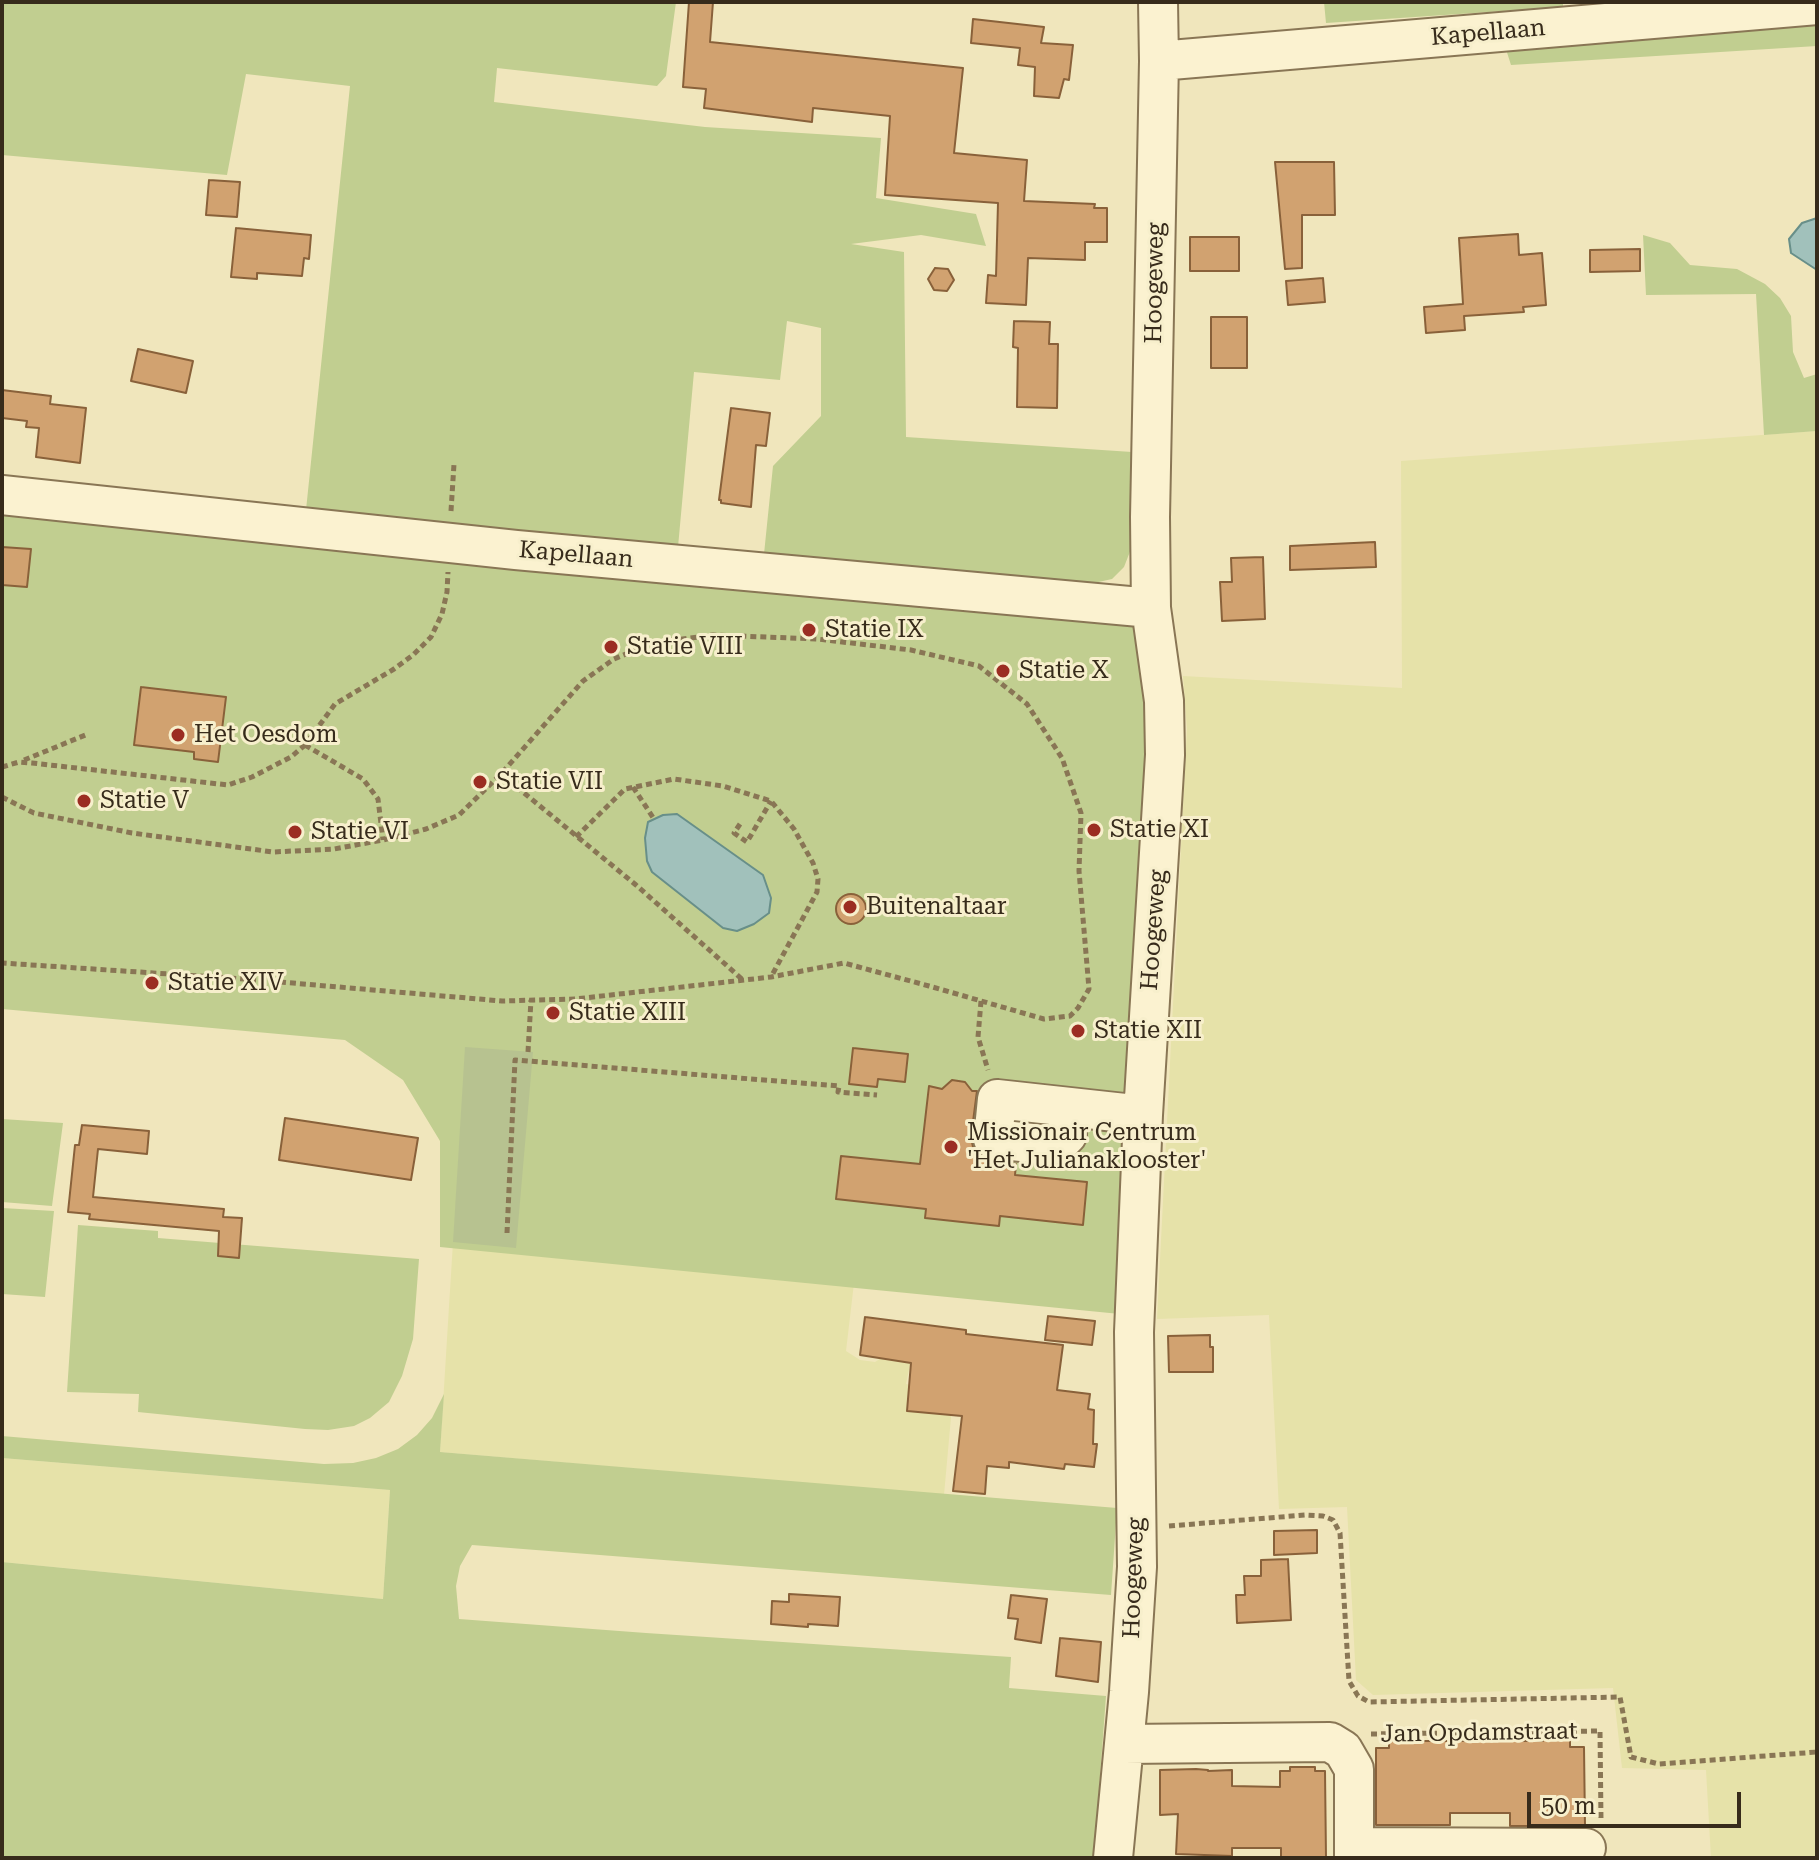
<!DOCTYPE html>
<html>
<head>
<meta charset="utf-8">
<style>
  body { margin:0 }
  #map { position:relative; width:1819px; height:1860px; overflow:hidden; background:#f0e6bc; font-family:"Roboto Serif",serif }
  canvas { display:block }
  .frame { position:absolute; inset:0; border:4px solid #372b1b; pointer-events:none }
  .scale { position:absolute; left:1527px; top:1792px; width:214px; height:36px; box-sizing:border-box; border:4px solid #372b1b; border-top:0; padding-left:10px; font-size:24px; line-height:28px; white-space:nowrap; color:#372b1b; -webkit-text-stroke:6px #f7efcc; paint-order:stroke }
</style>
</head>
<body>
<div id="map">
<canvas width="1819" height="1860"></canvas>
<div class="frame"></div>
<div class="scale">50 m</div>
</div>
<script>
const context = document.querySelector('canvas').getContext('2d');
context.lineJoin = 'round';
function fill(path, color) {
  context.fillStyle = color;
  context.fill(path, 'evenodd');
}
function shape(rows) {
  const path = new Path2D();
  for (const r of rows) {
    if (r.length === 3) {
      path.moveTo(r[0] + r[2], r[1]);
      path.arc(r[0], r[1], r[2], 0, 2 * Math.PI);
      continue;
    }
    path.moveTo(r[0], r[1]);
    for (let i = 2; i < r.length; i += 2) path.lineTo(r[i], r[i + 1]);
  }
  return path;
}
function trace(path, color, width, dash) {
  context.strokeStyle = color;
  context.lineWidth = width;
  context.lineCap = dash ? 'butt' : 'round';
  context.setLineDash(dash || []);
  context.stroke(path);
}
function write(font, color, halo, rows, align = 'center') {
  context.font = font + ' "Roboto Serif",serif';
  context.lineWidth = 6;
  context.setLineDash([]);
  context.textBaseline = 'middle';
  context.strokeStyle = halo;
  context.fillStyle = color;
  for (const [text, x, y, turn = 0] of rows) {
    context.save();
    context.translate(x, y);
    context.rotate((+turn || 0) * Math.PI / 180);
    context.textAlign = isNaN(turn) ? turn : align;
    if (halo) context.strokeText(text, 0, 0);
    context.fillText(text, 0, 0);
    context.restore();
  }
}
const farmland = shape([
  [1817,431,1817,1858,1711,1858,1706,1770,1622,1768,1613,1688,1373,1695,1356,1680,1347,1507,1279,1509,1269,1315,1157,1319,1187,729,1183,676,1402,688,1401,461],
  [453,1242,854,1283,846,1351,860,1360,875,1362,883,1357,911,1360,906,1384,953,1395,944,1495,440,1452],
  [2,1458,390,1490,383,1599,2,1562]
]);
const green = shape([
  [2,2,676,2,666,76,657,86,497,68,494,102,705,127,881,138,876,198,976,214,986,246,921,235,851,244,904,252,906,437,1132,452,1135,492,1131,549,1124,567,1112,579,1094,583,970,576,764,554,773,466,821,416,821,328,787,321,780,380,694,372,678,547,306,510,350,86,246,74,227,175,2,155],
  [1324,2,1563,2,1563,7,1326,23],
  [1817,16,1817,46,1511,65,1504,43],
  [1643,235,1670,243,1690,265,1737,269,1765,284,1780,298,1791,316,1793,352,1804,378,1817,374,1817,431,1764,435,1756,294,1646,295],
  [2,498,1145,622,1156,752,1130,1315,440,1247,440,1141,403,1080,345,1040,2,1009],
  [2,1119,63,1123,52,1206,2,1202],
  [2,1208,54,1211,45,1297,2,1294],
  [78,1225,158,1231,158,1238,419,1259,413,1339,402,1376,389,1402,370,1418,354,1426,328,1430,305,1429,138,1412,139,1394,67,1392],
  [444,1394,440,1452,1117,1508,1111,1595,472,1545,460,1566,456,1586,459,1619,646,1633,1011,1657,1009,1688,1106,1696,1094,1858,2,1858,2,1562,383,1599,390,1490,2,1458,2,1436,324,1464,353,1463,376,1458,398,1449,417,1435,432,1418]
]);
const cemetery = shape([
  [465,1047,533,1052,516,1248,453,1242]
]);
const water = shape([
  [1817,218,1817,270,1791,253,1789,239,1802,223,1817,218],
  [677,814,763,875,771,898,769,913,754,924,737,931,723,928,652,872,647,861,645,838,648,822,663,815,677,814]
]);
const building = shape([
  [689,2,713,2,710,42,963,68,954,153,1027,160,1024,201,1095,204,1094,208,1107,208,1107,242,1085,242,1085,260,1028,258,1026,305,986,303,988,275,996,276,998,203,885,195,890,116,813,108,812,122,704,108,706,89,683,87,689,2],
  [973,19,1044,27,1041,43,1073,45,1069,80,1064,79,1059,98,1034,96,1035,67,1018,65,1020,48,971,43,973,19],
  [1275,162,1334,162,1335,215,1302,215,1302,268,1285,269,1275,162],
  [209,180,240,182,237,217,206,215,209,180],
  [236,228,311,235,309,259,304,258,302,276,257,273,257,279,231,277,236,228],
  [1518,234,1519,255,1542,253,1546,305,1523,307,1524,312,1464,316,1465,330,1426,333,1424,307,1463,304,1459,238,1518,234],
  [1190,237,1239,237,1239,271,1190,271,1190,237],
  [1640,249,1640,271,1590,272,1590,250,1640,249],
  [935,268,948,269,954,280,947,291,934,290,928,279,935,268],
  [1323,278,1325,302,1288,305,1286,281,1323,278],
  [1211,317,1247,317,1247,368,1211,368,1211,317],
  [1014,321,1050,322,1049,344,1058,344,1057,408,1017,407,1018,348,1013,347,1014,321],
  [138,349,193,361,186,393,131,381,138,349],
  [2,390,51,396,50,404,86,408,80,463,36,457,39,428,26,427,27,421,2,418,2,390],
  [731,408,770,413,766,446,756,445,751,507,721,503,721,500,719,500,731,408],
  [1375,542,1376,567,1290,570,1290,546,1375,542],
  [2,547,31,549,27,587,2,585,2,547],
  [1263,557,1265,619,1222,621,1220,582,1232,582,1231,558,1263,557],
  [141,687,226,697,218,762,194,759,194,752,134,745,141,687],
  [851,909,15],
  [853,1048,908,1054,905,1082,878,1079,877,1087,849,1084,853,1048],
  [952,1080,965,1082,972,1091,977,1091,971,1137,973,1147,978,1155,978,1159,1016,1164,1015,1175,1087,1182,1083,1225,1000,1216,999,1226,925,1218,926,1209,836,1199,841,1156,920,1164,929,1086,942,1089,952,1080],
  [285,1118,418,1138,411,1180,279,1160,285,1118],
  [82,1125,149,1131,147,1154,98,1149,93,1197,224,1209,223,1217,242,1218,239,1258,218,1256,219,1231,89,1219,90,1214,68,1212,75,1145,79,1145,82,1125],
  [1048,1316,1095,1321,1092,1345,1045,1340,1048,1316],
  [865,1317,966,1330,966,1334,1063,1345,1057,1390,1090,1394,1088,1409,1094,1410,1093,1444,1097,1444,1094,1467,1065,1464,1064,1469,1009,1462,1009,1468,987,1466,985,1494,953,1491,962,1416,907,1411,911,1363,860,1355,865,1317],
  [1210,1335,1210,1347,1213,1347,1213,1372,1169,1372,1168,1336,1210,1335],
  [1317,1530,1317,1553,1274,1555,1274,1531,1317,1530],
  [1288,1559,1291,1620,1237,1623,1236,1595,1245,1595,1244,1576,1261,1576,1261,1560,1288,1559],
  [789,1594,840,1597,838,1626,808,1624,808,1627,771,1624,772,1601,789,1602,789,1594],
  [1011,1595,1047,1599,1041,1643,1015,1639,1018,1619,1008,1618,1011,1595],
  [1060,1638,1101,1642,1098,1682,1056,1676,1060,1638],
  [1543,1734,1570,1734,1570,1747,1584,1747,1585,1826,1510,1826,1510,1813,1450,1813,1450,1825,1376,1825,1376,1748,1389,1748,1389,1735,1416,1735,1416,1741,1543,1741,1543,1734],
  [1290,1767,1315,1767,1315,1771,1325,1771,1326,1858,1281,1858,1281,1848,1232,1848,1232,1856,1176,1854,1178,1814,1160,1815,1160,1770,1196,1769,1208,1770,1208,1771,1232,1770,1232,1786,1280,1787,1280,1771,1290,1771,1290,1767]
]);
const path = shape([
  [451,511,454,464],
  [305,745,363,779,378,799,383,840],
  [24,760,88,734],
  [2,767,19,762,32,763,228,785,252,777,291,757,305,745,335,704,394,669,413,655,431,637,442,614,447,592,448,572],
  [501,774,636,885,743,980],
  [633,787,654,819],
  [2,797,34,813,132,833,273,852,334,849,383,840,426,829,459,815,501,774,583,681,614,659,652,643,713,635,817,639,911,650,979,666,1027,704,1062,758,1081,813,1079,871,1089,989,1078,1008,1070,1016,1044,1019,929,986,844,963,771,977,575,999,502,1001,245,979,2,963],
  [740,824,734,833,747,842,771,801],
  [576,837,625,789,674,779,723,786,771,801,794,829,813,863,818,879,817,892,771,977],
  [981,1001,978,1037,988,1070],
  [528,1052,531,1000],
  [507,1233,515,1060,839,1086,838,1092,877,1095],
  [1169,1526,1305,1515,1323,1516,1333,1520,1340,1533,1349,1681,1358,1696,1369,1702,1620,1697,1631,1757,1659,1764,1817,1752],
  [1371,1734,1600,1731,1601,1821]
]);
const minor = shape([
  [1159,61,1817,5],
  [2,495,516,550,1151,608],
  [1068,1107,1067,1135,1061,1141,1054,1144,1041,1144,993,1139,997,1099,1143,1115],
  [1124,1744,1330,1742,1343,1750,1354,1769,1354,1858],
  [1354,1847,1586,1848],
  [1113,1858,1129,1692,1137,1567,1134,1332,1143,1115,1165,755,1164,701,1151,608,1150,517,1159,61,1158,2]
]);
const markers = [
  [809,630,8,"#9b2d22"],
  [611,647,8,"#9b2d22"],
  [1003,671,8,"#9b2d22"],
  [178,735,8,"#9b2d22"],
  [480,782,8,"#9b2d22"],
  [84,801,8,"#9b2d22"],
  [1094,830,8,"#9b2d22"],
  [295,832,8,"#9b2d22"],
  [850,907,8,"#9b2d22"],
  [152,983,8,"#9b2d22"],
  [553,1013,8,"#9b2d22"],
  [1078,1031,8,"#9b2d22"],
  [951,1147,8,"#9b2d22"]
];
const streetNames = [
  ["Kapellaan",1488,33,-5],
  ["Hoogeweg",1155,283,-89],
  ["Kapellaan",576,555,5],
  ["Hoogeweg",1154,930,-86],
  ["Hoogeweg",1134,1578,-88],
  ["Jan Opdamstraat",1479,1733,-1]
];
const poiNames = [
  ["Statie IX",825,630],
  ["Statie VIII",627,647],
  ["Statie X",1019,671],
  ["Het Oesdom",194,735],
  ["Statie VII",496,782],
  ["Statie V",100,801],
  ["Statie XI",1110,830],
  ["Statie VI",311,832],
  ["Buitenaltaar",866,907],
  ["Statie XIV",168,983],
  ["Statie XIII",569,1013],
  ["Statie XII",1094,1031],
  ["Missionair Centrum",967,1133],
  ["'Het Julianaklooster'",967,1161]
];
fill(farmland, '#e6e2a9');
fill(green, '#c1ce90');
fill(cemetery, '#b7c290');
fill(water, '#a1c1bb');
trace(water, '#688f89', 2);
fill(building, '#d1a270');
trace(building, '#89613a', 2);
trace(minor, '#897655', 42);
trace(path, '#897655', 5, [6, 4]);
trace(minor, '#fbf2d0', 38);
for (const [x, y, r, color] of markers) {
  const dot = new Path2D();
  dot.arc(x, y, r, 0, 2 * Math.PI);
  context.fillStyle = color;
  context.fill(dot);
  trace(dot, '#f7efcc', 3);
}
write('24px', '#372b1b', '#f7efcc', streetNames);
write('24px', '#372b1b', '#f7efcc', poiNames, 'left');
</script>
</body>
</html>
